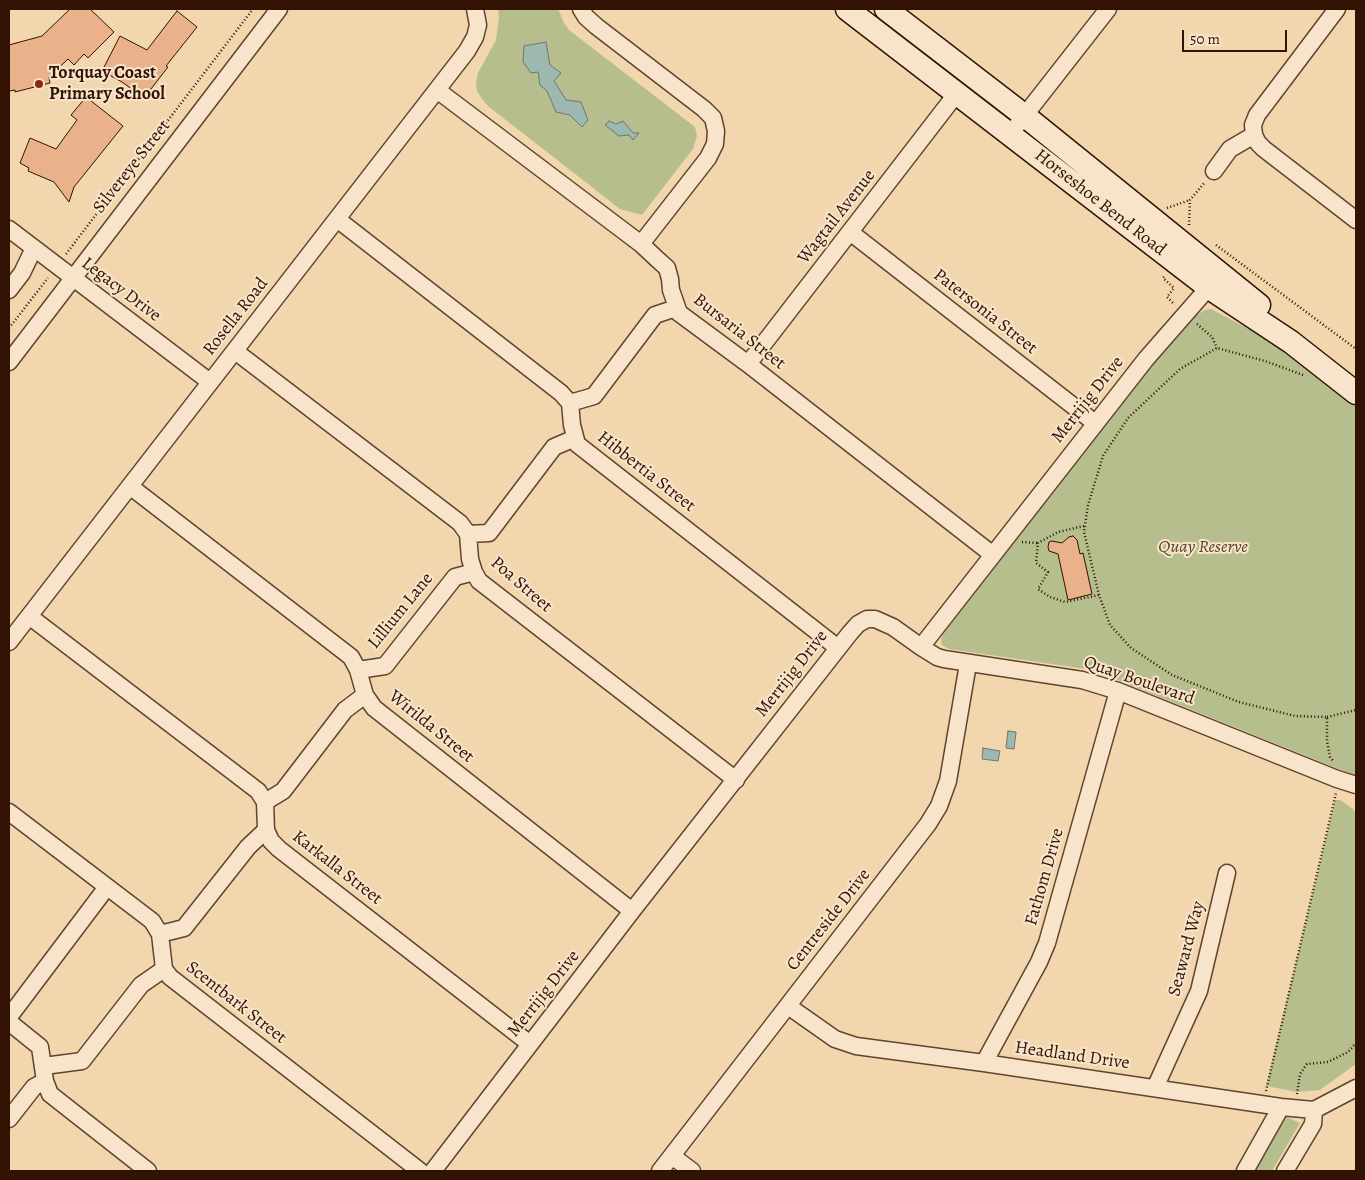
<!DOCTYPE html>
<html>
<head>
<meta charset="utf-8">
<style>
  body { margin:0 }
  #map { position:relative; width:1365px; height:1180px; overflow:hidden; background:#f2d6ad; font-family:Alegreya,serif }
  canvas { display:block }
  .frame { position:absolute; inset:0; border:10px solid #311203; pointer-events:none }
  .scale { position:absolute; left:1182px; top:30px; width:105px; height:22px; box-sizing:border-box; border:2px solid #311203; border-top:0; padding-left:6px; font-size:15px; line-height:18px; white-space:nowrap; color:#311203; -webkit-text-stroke:4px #f7e4ca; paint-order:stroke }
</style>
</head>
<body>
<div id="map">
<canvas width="1365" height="1180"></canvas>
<div class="frame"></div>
<div class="scale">50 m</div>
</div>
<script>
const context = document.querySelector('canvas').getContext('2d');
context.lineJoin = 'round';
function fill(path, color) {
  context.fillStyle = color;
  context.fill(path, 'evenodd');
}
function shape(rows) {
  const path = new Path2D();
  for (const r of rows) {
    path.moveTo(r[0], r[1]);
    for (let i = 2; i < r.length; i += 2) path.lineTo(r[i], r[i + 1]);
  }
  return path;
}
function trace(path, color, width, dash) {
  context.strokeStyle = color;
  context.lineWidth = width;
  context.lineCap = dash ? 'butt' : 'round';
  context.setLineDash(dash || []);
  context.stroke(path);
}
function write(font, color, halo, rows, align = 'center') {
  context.font = font + ' Alegreya,serif';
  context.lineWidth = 4;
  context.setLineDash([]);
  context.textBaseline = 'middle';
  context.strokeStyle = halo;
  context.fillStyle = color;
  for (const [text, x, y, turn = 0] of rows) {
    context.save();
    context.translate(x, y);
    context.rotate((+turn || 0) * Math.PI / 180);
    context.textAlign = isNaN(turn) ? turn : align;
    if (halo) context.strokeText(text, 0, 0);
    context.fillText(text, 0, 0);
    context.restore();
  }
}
const green = shape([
  [498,9,558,9,564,23,569,30,695,127,697,136,693,149,642,215,620,209,488,106,482,99,477,91,476,82,478,73,496,40,499,18],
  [1211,309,1283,347,1356,405,1356,776,1093,670,949,649,942,645,941,639,943,634,1147,370,1195,316,1205,310],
  [1335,800,1340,800,1353,809,1356,814,1356,1064,1320,1090,1297,1092,1266,1086],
  [1284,1116,1300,1123,1272,1171,1251,1171]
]);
const water = shape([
  [546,42,550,65,561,73,554,81,566,100,581,102,588,120,582,127,570,115,556,112,547,91,540,85,538,72,531,73,523,62,524,46,546,42],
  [609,121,616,124,623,121,633,133,639,133,633,140,629,135,619,136,605,125,609,121],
  [1008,731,1016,732,1014,749,1006,748,1008,731],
  [983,748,1000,751,998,761,982,759,983,748]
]);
const building = shape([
  [70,9,90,9,114,32,88,58,84,54,74,65,68,59,49,77,50,83,15,92,15,90,9,91,9,45,42,36,70,9],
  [177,11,197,27,166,66,168,67,144,98,122,82,102,71,120,36,147,50,177,11],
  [86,97,123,126,74,187,69,202,54,182,28,171,29,168,20,163,30,138,56,149,77,120,71,115,86,97],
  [1073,536,1077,540,1080,554,1083,553,1092,594,1068,600,1058,554,1049,551,1048,547,1049,542,1052,541,1062,543,1069,537,1073,536]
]);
const path = shape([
  [1167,208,1190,200],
  [1189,225,1190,200,1205,182],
  [1216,245,1356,349],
  [66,254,253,9],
  [1164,277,1163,278,1174,288,1167,297,1174,304],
  [1197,324,1212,337,1217,348],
  [9,328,48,278],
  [1303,375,1265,361,1217,348,1180,369,1128,418,1103,456,1088,505,1084,532,1099,595,1110,625,1131,648,1172,675,1239,702,1295,716,1327,717,1327,741,1330,757,1334,762],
  [1084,526,1058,532,1038,543,1036,563,1048,572,1038,589,1050,597,1065,602,1099,595],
  [1022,542,1038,543],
  [1327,717,1356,710],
  [1266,1091,1336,793],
  [1297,1094,1300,1074,1307,1064,1328,1062,1348,1052,1356,1043]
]);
const street = shape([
  [581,9,586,17,596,26,704,109,713,118,716,131,715,144,708,158,641,244],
  [437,90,641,244,657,259,667,268,670,279,671,290,679,313,748,364,993,555],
  [1018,124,1108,9],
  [1254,135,1258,143,1264,149,1356,220],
  [1214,171,1230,149,1254,135,1253,125,1257,115,1337,9],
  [337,219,561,393,570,403,572,425,577,444,838,648],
  [9,229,210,382],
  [850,232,1095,423],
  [9,290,22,273,34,248],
  [235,351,460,523,468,534,470,559,474,572,479,581,736,780],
  [9,362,279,9],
  [748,364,957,93],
  [570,403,594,396,655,315,676,308],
  [131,487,351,657,358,670,365,695,374,708,632,911],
  [468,534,489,533,554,447,575,438],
  [29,616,258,791,265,802,266,830,271,841,279,849,530,1044],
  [9,642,467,51,475,37,478,25,475,9],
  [921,647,937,657,944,659,1082,680,1118,691,1337,779,1356,785],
  [358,670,385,666,455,577,474,572],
  [265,802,283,791,345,710,365,695],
  [9,812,152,921,160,934,164,969,170,977,420,1171],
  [160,934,184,928,248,847,266,830],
  [788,1006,835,1039,856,1046,984,1063,1281,1107,1314,1110,1356,1088],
  [9,1017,107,887],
  [9,1022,40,1047,45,1081,50,1094,148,1171],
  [984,1063,1039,962,1047,943,1118,691],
  [44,1066,82,1061,141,985,164,969],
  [1155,1088,1199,991,1227,873],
  [9,1119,34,1087,45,1081],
  [672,1156,692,1171],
  [433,1171,632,911,850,633,858,624,867,619,875,619,893,627,921,647,1146,359,1216,279],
  [660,1171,928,824,939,806,948,781,968,664],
  [1245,1171,1281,1107],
  [1285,1171,1313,1124,1314,1110]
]);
const secondary = shape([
  [847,9,1208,287,1291,342,1356,393],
  [886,9,1025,116,1259,305]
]);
const markers = [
  [39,84,5,"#8f2418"]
];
const poiNames = [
  ["Torquay Coast",49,74],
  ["Primary School",49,95]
];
const streetNames = [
  ["Silvereye Street",132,167,-52],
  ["Horseshoe Bend Road",1100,203,38],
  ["Wagtail Avenue",837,217,-52],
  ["Legacy Drive",121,290,37],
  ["Patersonia Street",985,312,38],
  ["Rosella Road",236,317,-52],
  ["Bursaria Street",739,332,38],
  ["Merrijig Drive",1088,400,-52],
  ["Hibbertia Street",646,472,38],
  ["Poa Street",521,585,41],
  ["Lillium Lane",401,611,-51],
  ["Merrijig Drive",792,674,-52],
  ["Quay Boulevard",1139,681,19],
  ["Wirilda Street",431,727,39],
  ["Karkalla Street",337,868,38],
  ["Fathom Drive",1045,877,-74],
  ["Centreside Drive",829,920,-52],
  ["Seaward Way",1187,949,-75],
  ["Merrijig Drive",544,994,-52],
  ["Scentbark Street",236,1003,38],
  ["Headland Drive",1072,1056,8]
];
const parkNames = [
  ["Quay Reserve",1203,548]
];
fill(green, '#b7be8d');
fill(water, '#9cb8b1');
trace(water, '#71766b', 1);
fill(building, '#eab28a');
trace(building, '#311203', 1);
trace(street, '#61432e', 19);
trace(secondary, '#311203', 25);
trace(path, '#311203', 2.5, [1, 2.5]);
trace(street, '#f7e4ca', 16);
trace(secondary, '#f7e4ca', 22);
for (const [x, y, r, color] of markers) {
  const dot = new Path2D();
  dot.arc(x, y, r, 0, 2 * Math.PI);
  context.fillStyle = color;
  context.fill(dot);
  trace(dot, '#f7e4ca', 2);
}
write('bold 18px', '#311203', '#f7e4ca', poiNames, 'left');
write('18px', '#311203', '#f7e4ca', streetNames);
write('italic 18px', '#59462c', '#f7e4ca', parkNames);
</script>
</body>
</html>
